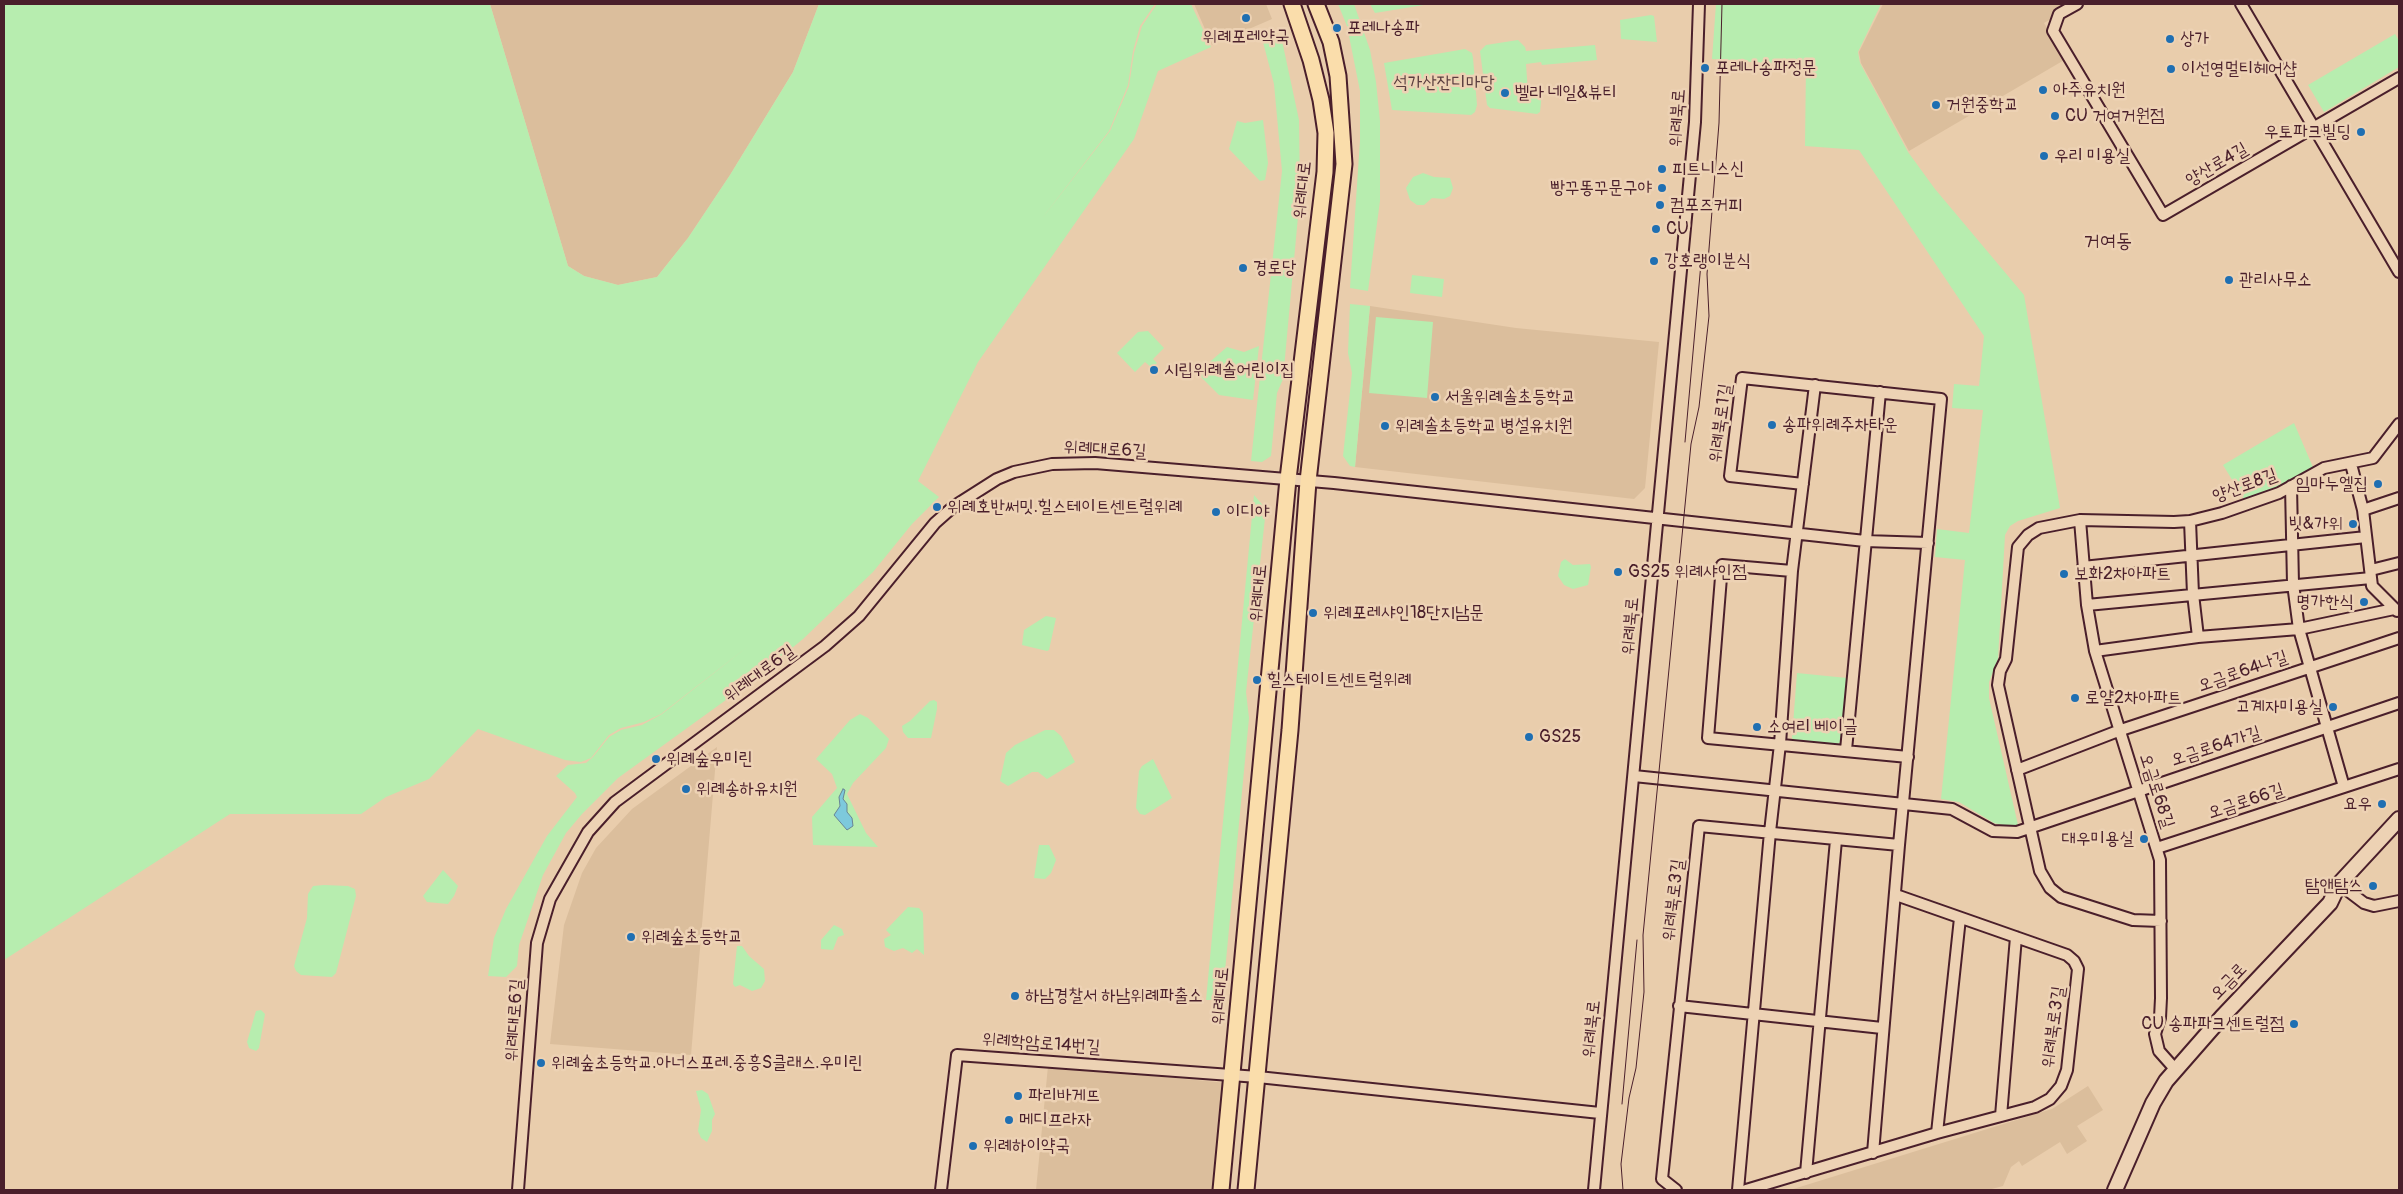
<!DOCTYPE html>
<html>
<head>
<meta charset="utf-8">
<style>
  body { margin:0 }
  #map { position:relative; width:2403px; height:1194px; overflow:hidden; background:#e9cdac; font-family:Pangolin,sans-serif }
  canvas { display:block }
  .frame { position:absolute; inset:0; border:5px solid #4a1f2b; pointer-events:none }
</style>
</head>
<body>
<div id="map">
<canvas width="2403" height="1194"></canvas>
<div class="frame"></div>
</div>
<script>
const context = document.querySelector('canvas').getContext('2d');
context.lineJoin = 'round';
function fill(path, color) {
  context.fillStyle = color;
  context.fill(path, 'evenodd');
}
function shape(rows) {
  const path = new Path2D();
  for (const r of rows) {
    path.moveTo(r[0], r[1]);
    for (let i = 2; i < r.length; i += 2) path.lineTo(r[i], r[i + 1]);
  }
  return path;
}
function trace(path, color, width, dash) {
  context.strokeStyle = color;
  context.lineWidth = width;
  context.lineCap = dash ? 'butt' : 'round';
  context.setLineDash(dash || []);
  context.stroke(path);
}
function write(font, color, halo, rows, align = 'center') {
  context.font = font + ' Pangolin,"Poor Story",sans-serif';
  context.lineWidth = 5;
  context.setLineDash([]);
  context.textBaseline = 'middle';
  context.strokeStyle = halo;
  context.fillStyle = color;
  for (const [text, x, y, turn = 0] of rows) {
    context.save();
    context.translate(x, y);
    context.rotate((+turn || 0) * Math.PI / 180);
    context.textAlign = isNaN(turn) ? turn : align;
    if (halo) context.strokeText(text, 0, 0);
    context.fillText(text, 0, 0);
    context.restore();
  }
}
const built = shape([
  [490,4,819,4,793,72,730,175,688,238,657,277,618,285,584,276,568,266],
  [1194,4,1266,4,1272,19,1212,45],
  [1883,4,2078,4,2044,23,2066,59,1909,151,1861,63,1859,52],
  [1370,306,1516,328,1659,342,1645,488,1634,499,1355,467],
  [717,747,691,1055,550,1044,564,925,582,873,596,848,632,809],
  [1048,1066,1227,1083,1219,1155,1212,1190,1036,1190],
  [2088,1086,2103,1110,2077,1126,2087,1141,2067,1154,2060,1142,2022,1166,2019,1161,2011,1167,2003,1186,1988,1190,1790,1190,2052,1109]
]);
const green = shape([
  [4,4,490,4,568,266,584,276,618,285,657,277,688,238,730,175,793,72,819,4,1155,4,1140,26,1133,51,1128,85,1109,131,1040,221,1110,131,1129,86,1134,53,1142,26,1157,4,1191,4,1211,47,1158,71,1134,139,978,362,918,481,939,497,912,524,873,572,803,639,748,684,618,778,582,814,566,833,543,875,519,945,517,966,506,977,488,976,494,938,506,909,547,836,577,797,575,793,556,776,568,765,586,763,593,757,609,737,621,730,642,725,662,714,751,644,661,714,644,722,621,728,609,735,591,758,581,762,565,760,478,729,429,779,386,797,361,814,230,814,4,960],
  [1338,4,1354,4,1370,50,1376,82,1380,121,1380,201,1368,291,1350,288,1360,141,1360,91,1347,26],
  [1370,4,1430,4,1375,13],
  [1716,4,1881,4,1858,52,1860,63,1908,152,1935,189,2024,295,2060,508,2018,521,2010,526,2005,535,1998,659,1989,682,1989,698,2018,825,2006,826,1994,823,1959,802,1941,799,1965,560,1935,557,1937,529,1969,533,1983,410,1952,408,1954,384,1979,386,1984,336,1859,150,1805,146,1806,66,1712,59],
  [1651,15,1654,16,1657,42,1621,39,1620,20],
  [2395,34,2399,41,2399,67,2324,112,2308,85],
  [1281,36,1299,120,1300,195,1283,379,1277,393,1271,456,1262,462,1251,461,1282,171,1274,84,1263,42],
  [1518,40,1525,47,1526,51,1595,45,1597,60,1542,65,1541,62,1526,64,1528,93,1542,92,1540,112,1537,114,1490,108,1487,105,1480,51,1486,45],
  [1465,49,1472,53,1473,58,1477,105,1475,112,1471,115,1392,110,1384,63],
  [1263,120,1268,163,1265,180,1260,181,1229,149,1237,121,1245,123],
  [1423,173,1434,177,1450,178,1453,188,1450,196,1444,199,1432,198,1424,205,1417,205,1410,200,1406,188,1413,177],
  [1412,275,1444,279,1442,297,1410,293],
  [1350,304,1370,306,1355,467,1350,466,1343,456,1352,373,1348,353],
  [1376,317,1433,322,1427,398,1369,393],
  [1148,331,1164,348,1153,359,1157,363,1152,368,1145,362,1135,372,1117,353,1138,332],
  [1259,346,1253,400,1219,395,1197,373,1227,347,1244,352],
  [2294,423,2315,472,2247,504,2223,465],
  [1254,495,1266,509,1246,692,1249,718,1225,971,1218,986,1217,1000,1206,1000],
  [1565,559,1573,565,1590,564,1591,567,1588,585,1573,589,1564,585,1558,576,1561,562],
  [1046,616,1056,618,1049,650,1047,651,1022,645,1024,630],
  [1797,673,1847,678,1842,740,1836,746,1797,743,1792,738],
  [934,700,937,702,937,709,931,738,908,738,903,732,902,726,910,721,930,701],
  [860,714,868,718,889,739,886,748,853,783,847,794,866,833,878,847,813,845,812,817,837,788,832,774,816,759,850,720],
  [1045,730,1054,730,1061,736,1075,762,1047,779,1038,772,1032,772,1008,786,1000,781,1006,753,1015,745],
  [1153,759,1172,798,1145,815,1140,814,1136,808,1139,771,1142,766],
  [1039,845,1049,845,1056,860,1051,873,1045,879,1034,878],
  [443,870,458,886,454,896,448,904,427,902,423,896],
  [324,885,348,886,355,889,356,896,336,973,332,977,301,975,296,971,294,966,307,918,308,894,313,886],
  [908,907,919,908,923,913,924,955,917,949,912,953,903,948,894,951,885,947,884,939,891,935,886,930],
  [834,925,842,929,844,935,838,937,833,950,821,949,821,940],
  [737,946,742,946,749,956,764,969,765,981,761,988,752,991,740,985,735,987,733,984],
  [261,1010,265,1014,259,1048,256,1051,249,1048,247,1042,256,1011],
  [702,1090,708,1094,715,1114,712,1120,712,1131,707,1142,701,1138,698,1131,701,1110,696,1091]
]);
const water = shape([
  [843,789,845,790,843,799,847,804,847,812,852,818,853,826,847,830,834,815,840,806,839,797,843,789]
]);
const minor = shape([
  [2077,4,2059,14,2053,31,2163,215,2399,78],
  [2241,4,2399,272],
  [2351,464,2363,510,2372,586,2397,611],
  [1803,484,1730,476,1742,378,1941,399,1899,845,1873,1153],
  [2291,486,2293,584,2299,629,2344,787],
  [2363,510,2399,498],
  [2080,520,2087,605,2095,651,2160,860,2161,998,2160,1018,2155,1034,2159,1051,2175,1069],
  [2190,521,2193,594,2198,637],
  [2083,567,2366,537],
  [2371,570,2399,563],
  [1792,571,1722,565,1708,738,1908,757],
  [2087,605,2371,578],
  [2095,651,2198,637,2299,629,2394,609],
  [1846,750,1880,392],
  [2017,770,2118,731,2399,638],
  [1634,776,1952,809,1993,831,2017,832,2399,703],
  [2157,848,2399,769],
  [2339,884,2364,903,2374,906,2399,901],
  [2161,921,2133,920,2061,897,2050,888,2040,871,1998,685,2000,671,2006,659,2018,547,2028,535,2039,528,2080,520,2174,522,2190,521,2222,513,2279,493,2324,468,2373,458,2399,424],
  [1679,1006,1882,1028],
  [2001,1116,2016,937],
  [1937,1133,1960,918],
  [1806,1173,1836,840],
  [518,1190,537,943,550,899,588,832,615,802,825,646,859,616,935,523,953,507,997,479,1014,472,1052,464,1095,463,1334,483,1865,541,1928,543],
  [941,1190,957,1055,1258,1077,1600,1113],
  [1594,1190,1695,122,1699,4],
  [1676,1190,1662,1179,1699,826,1899,845],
  [1738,1190,1770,832,1780,744,1792,571,1815,385],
  [1746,1190,1937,1133,2035,1107,2050,1099,2061,1086,2067,1070,2078,969,2074,961,2067,955,1896,895]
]);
const secondary = shape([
  [2115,1190,2153,1103,2166,1081,2222,1017,2330,903,2339,884,2399,819]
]);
const primary = shape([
  [1221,1190,1288,479,1325,172,1326,133,1321,100,1311,60,1292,4],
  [1246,1190,1290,730,1308,481,1344,164,1338,76,1331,42,1316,4]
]);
const tram = shape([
  [1685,442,1701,263],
  [1622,1104,1637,940],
  [1623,1190,1621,1164,1629,1098,1636,1068,1644,992,1643,935,1691,444,1699,407,1709,316,1707,274,1719,123,1722,4]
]);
const markers = [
  [1246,18,5,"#1f6fb2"],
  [1337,28,5,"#1f6fb2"],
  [2170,39,5,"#1f6fb2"],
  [1705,68,5,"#1f6fb2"],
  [2171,69,5,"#1f6fb2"],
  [2043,90,5,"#1f6fb2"],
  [1505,93,5,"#1f6fb2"],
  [1936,105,5,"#1f6fb2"],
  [2055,116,5,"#1f6fb2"],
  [2361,132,5,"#1f6fb2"],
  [2044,156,5,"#1f6fb2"],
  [1662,169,5,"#1f6fb2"],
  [1662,188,5,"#1f6fb2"],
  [1660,205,5,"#1f6fb2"],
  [1656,229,5,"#1f6fb2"],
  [1654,261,5,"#1f6fb2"],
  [1243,268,5,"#1f6fb2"],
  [2229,280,5,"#1f6fb2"],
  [1154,370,5,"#1f6fb2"],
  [1435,397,5,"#1f6fb2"],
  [1772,425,5,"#1f6fb2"],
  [1385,426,5,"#1f6fb2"],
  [2378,484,5,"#1f6fb2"],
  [937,507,5,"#1f6fb2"],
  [1216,512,5,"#1f6fb2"],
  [2353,524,5,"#1f6fb2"],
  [1618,572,5,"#1f6fb2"],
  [2064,574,5,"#1f6fb2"],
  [2364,602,5,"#1f6fb2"],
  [1313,613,5,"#1f6fb2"],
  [1257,680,5,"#1f6fb2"],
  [2075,698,5,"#1f6fb2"],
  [2333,707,5,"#1f6fb2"],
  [1757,727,5,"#1f6fb2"],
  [1529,737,5,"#1f6fb2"],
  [656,759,5,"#1f6fb2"],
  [686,789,5,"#1f6fb2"],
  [2382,804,5,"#1f6fb2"],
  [2144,839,5,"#1f6fb2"],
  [2373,886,5,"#1f6fb2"],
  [631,937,5,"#1f6fb2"],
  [1015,996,5,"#1f6fb2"],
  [2294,1024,5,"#1f6fb2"],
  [541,1063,5,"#1f6fb2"],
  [1018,1096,5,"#1f6fb2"],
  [1009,1120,5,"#1f6fb2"],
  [973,1146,5,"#1f6fb2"]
];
const poiNames = [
  ["포레나송파",1347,28],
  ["위례포레약국",1246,37,"center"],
  ["상가",2180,39],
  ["포레나송파정문",1715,68],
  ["이선영멀티헤어샵",2181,69],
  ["아주유치원",2053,90],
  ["벨라 네일&뷰티",1515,93],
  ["거원중학교",1946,105],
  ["CU 거여거원점",2065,116],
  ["우토파크빌딩",2351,132,"right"],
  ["우리 미용실",2054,156],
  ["피트니스신",1672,169],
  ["빵꾸똥꾸문구야",1652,188,"right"],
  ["컴포즈커피",1670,205],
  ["CU",1666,229],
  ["강호랭이분식",1664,261],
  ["경로당",1253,268],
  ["관리사무소",2239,280],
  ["시립위례솔어린이집",1164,370],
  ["서울위례솔초등학교",1445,397],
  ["송파위례주차타운",1782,425],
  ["위례솔초등학교 병설유치원",1395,426],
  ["임마누엘집",2368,484,"right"],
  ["위례호반써밋.힐스테이트센트럴위례",947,507],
  ["이디야",1226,512],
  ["빗&가위",2343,524,"right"],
  ["GS25 위례샤인점",1628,572],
  ["보화2차아파트",2074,574],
  ["명가한식",2354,602,"right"],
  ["위례포레샤인18단지남문",1323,613],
  ["힐스테이트센트럴위례",1267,680],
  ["로얄2차아파트",2085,698],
  ["고계자미용실",2323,707,"right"],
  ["소여리 베이글",1767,727],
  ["GS25",1539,737],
  ["위례숲우미린",666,759],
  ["위례송하유치원",696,789],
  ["요우",2372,804,"right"],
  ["대우미용실",2134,839,"right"],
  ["탐앤탐스",2363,886,"right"],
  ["위례숲초등학교",641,937],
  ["하남경찰서 하남위례파출소",1025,996],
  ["CU 송파파크센트럴점",2284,1024,"right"],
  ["위례숲초등학교.아너스포레.중흥S클래스.우미린",551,1063],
  ["파리바게뜨",1028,1096],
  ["메디프라자",1019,1120],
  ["위례하이약국",983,1146]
];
const parkNames = [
  ["석가산잔디마당",1444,83]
];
const streetNames = [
  ["위례북로",1678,118,-86],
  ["양산로4길",2217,165,-30],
  ["위례대로",1303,190,-84],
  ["위례북로1길",1721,423,-82],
  ["위례대로6길",1105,450,3],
  ["양산로8길",2245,486,-20],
  ["위례대로",1259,593,-85],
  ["위례북로",1631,626,-85],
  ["오금로64나길",2243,672,-19],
  ["위례대로6길",760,674,-36],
  ["오금로64가길",2216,747,-18],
  ["오금로68길",2156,791,72],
  ["오금로66길",2246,802,-18],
  ["위례북로3길",1674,900,-83],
  ["오금로",2229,982,-46],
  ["위례대로",1221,996,-85],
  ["위례대로6길",515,1020,-86],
  ["위례북로3길",2054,1027,-82],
  ["위례북로",1592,1029,-84],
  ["위례학암로14번길",1041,1044,4]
];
const quarterNames = [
  ["거여동",2108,242]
];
fill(built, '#dbbe9c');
fill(green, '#b7edaf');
fill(water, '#7dc9dc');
trace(water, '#698595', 1);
trace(minor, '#4a1f2b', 14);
trace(secondary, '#4a1f2b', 18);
trace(primary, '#4a1f2b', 19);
trace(minor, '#edd2b4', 10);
trace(secondary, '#edd2b4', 14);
trace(primary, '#faddab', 15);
trace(tram, '#4a1f2b', 1);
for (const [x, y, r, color] of markers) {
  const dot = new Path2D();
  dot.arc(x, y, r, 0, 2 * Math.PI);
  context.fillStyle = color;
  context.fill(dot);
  trace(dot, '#edd2b4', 2);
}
write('18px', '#4a1f2b', '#edd2b4', poiNames, 'left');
write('18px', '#5a3e3f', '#edd2b4', parkNames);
write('18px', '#4a1f2b', '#edd2b4', streetNames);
write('20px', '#4a1f2b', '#edd2b4', quarterNames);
</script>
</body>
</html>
